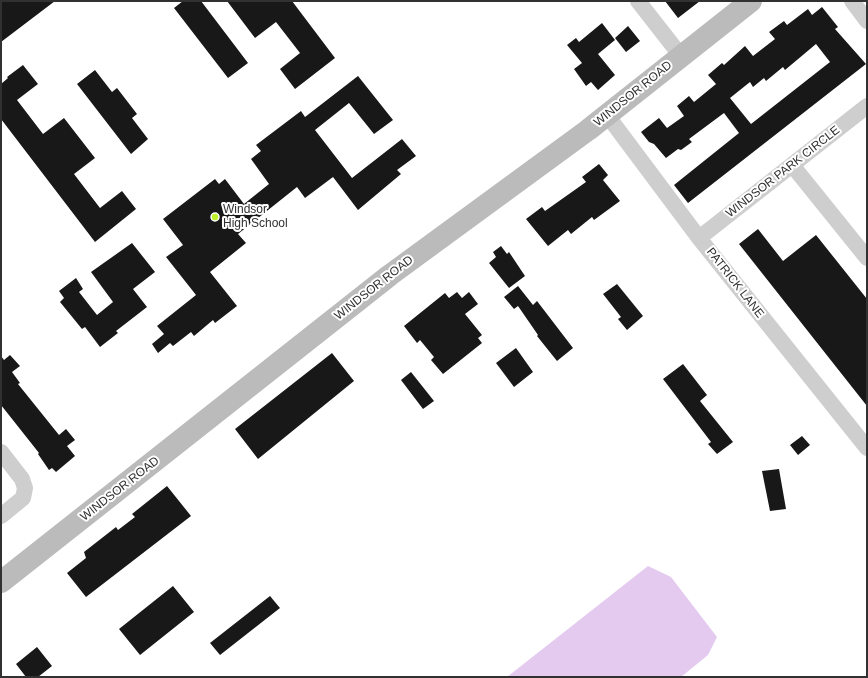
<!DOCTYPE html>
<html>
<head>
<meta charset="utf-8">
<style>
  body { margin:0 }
  #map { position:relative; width:868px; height:678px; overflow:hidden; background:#fff; font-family:Helvetica,sans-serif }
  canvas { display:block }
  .frame { position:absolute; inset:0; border:2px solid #313131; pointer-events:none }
</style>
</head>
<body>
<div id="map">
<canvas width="868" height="678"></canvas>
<div class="frame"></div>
</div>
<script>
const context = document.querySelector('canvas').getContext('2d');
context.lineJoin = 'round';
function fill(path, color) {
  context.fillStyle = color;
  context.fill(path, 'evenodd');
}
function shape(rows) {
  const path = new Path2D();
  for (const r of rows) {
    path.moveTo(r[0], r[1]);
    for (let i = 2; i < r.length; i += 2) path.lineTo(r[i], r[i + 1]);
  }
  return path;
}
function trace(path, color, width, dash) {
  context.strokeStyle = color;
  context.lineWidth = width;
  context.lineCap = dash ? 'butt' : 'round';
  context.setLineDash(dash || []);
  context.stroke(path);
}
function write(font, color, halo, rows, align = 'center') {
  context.font = font + ' Helvetica,sans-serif';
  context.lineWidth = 4;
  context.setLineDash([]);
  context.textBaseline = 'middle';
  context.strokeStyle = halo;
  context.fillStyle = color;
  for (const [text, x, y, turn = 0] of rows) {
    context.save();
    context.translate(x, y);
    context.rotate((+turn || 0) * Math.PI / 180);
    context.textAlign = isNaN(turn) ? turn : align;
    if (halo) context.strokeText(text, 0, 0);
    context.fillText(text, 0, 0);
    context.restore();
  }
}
const water = shape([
  [648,566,671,577,717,637,708,655,681,677,507,677]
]);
const building = shape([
  [1,1,55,1,1,42],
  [183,1,201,1,248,63,228,78,174,8],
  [227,1,292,1,335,58,295,89,280,69,300,53,276,22,255,38],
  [665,1,700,1,678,18],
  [822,7,838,27,835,29,866,64,688,203,674,185,739,133,724,113,689,139,692,142,681,150,678,149,666,158,654,144,649,142,641,132,659,118,667,128,684,116,677,106,689,96,694,102,716,84,708,75,722,63,724,65,745,46,753,56,775,39,769,32,784,21,787,25,808,9,812,15],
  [816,44,830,62,751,124,730,98,750,82,753,87,764,78,766,81,783,67,785,70],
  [602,23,615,40,598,54,615,75,598,90,591,82,586,86,574,69,582,63,567,45,576,38,579,42],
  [628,26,640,41,626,52,615,38],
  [23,65,38,84,17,100,43,134,64,118,95,158,74,174,100,208,122,191,136,209,95,242,1,119,1,84,8,78,7,77],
  [95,70,112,92,117,88,137,114,132,118,148,139,131,154,77,84],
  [358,76,393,120,374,134,349,103,315,130,352,178,402,139,416,156,397,170,401,174,358,210,333,177,305,198,297,187,238,234,246,243,210,272,237,306,215,323,213,320,194,336,191,332,173,346,170,343,158,353,152,344,164,334,157,326,196,295,166,257,183,245,163,219,215,179,219,184,225,179,244,204,269,184,251,159,261,151,256,145,301,111,305,117],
  [599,164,608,175,603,180,620,201,594,220,592,217,571,234,568,230,548,246,526,219,542,207,545,211,586,182,582,177],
  [758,229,783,261,816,235,867,299,867,406,739,244],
  [132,243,155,272,133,289,147,307,116,331,118,333,100,347,85,327,82,329,60,302,64,298,59,291,76,278,83,289,79,292,97,315,113,302,91,272],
  [501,246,507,254,509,252,525,276,509,288,489,263,496,257,493,252],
  [617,284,643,316,627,330,618,319,621,317,603,294],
  [518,286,533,305,537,301,573,348,557,361,537,336,538,335,518,306,514,309,504,297],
  [457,292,462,298,469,292,478,304,465,314,482,335,478,338,482,343,443,374,431,360,434,357,420,340,417,343,404,326,445,293,449,298],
  [516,348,533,372,514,387,496,363],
  [332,353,354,381,258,459,235,429],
  [10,355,20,366,12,372,20,383,18,384,59,435,66,429,75,440,67,446,75,456,56,472,52,468,49,470,38,454,39,453,1,405,1,356,4,360],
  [683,364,707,395,700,401,733,442,717,454,708,444,711,442,663,379],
  [411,372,434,401,423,409,401,380],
  [802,436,810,445,798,455,790,445],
  [779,469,786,509,770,511,762,471],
  [167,486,191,516,86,597,67,573,86,558,84,552,116,527,118,530,135,517,132,514],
  [173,586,194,612,140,655,119,629],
  [270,596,280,608,220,655,210,643],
  [37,647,52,666,38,677,26,677,16,664]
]);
const minor = shape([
  [638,1,681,56],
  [852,1,867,21],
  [607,115,699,238,867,448],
  [792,165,867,258],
  [699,238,867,106],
  [1,452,22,479,25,488,23,498,1,516]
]);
const secondary = shape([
  [1,582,390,275,588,130,751,1]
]);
const markers = [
  [215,217,4,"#bff12a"]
];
const streetNames = [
  ["WINDSOR ROAD",633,94,-39],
  ["WINDSOR PARK CIRCLE",783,172,-38],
  ["PATRICK LANE",735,283,52],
  ["WINDSOR ROAD",374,288,-38],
  ["WINDSOR ROAD",120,489,-38]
];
const poiNames = [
  ["Windsor",223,210],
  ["High School",223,224]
];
fill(water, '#e4caef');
fill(building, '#181818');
trace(minor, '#cecece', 16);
trace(secondary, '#bbb', 22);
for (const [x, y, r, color] of markers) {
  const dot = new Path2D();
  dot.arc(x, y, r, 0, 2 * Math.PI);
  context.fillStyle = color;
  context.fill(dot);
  trace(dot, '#fff', 1.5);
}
write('12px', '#313131', '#fff', streetNames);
write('12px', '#313131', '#fff', poiNames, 'left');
</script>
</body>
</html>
